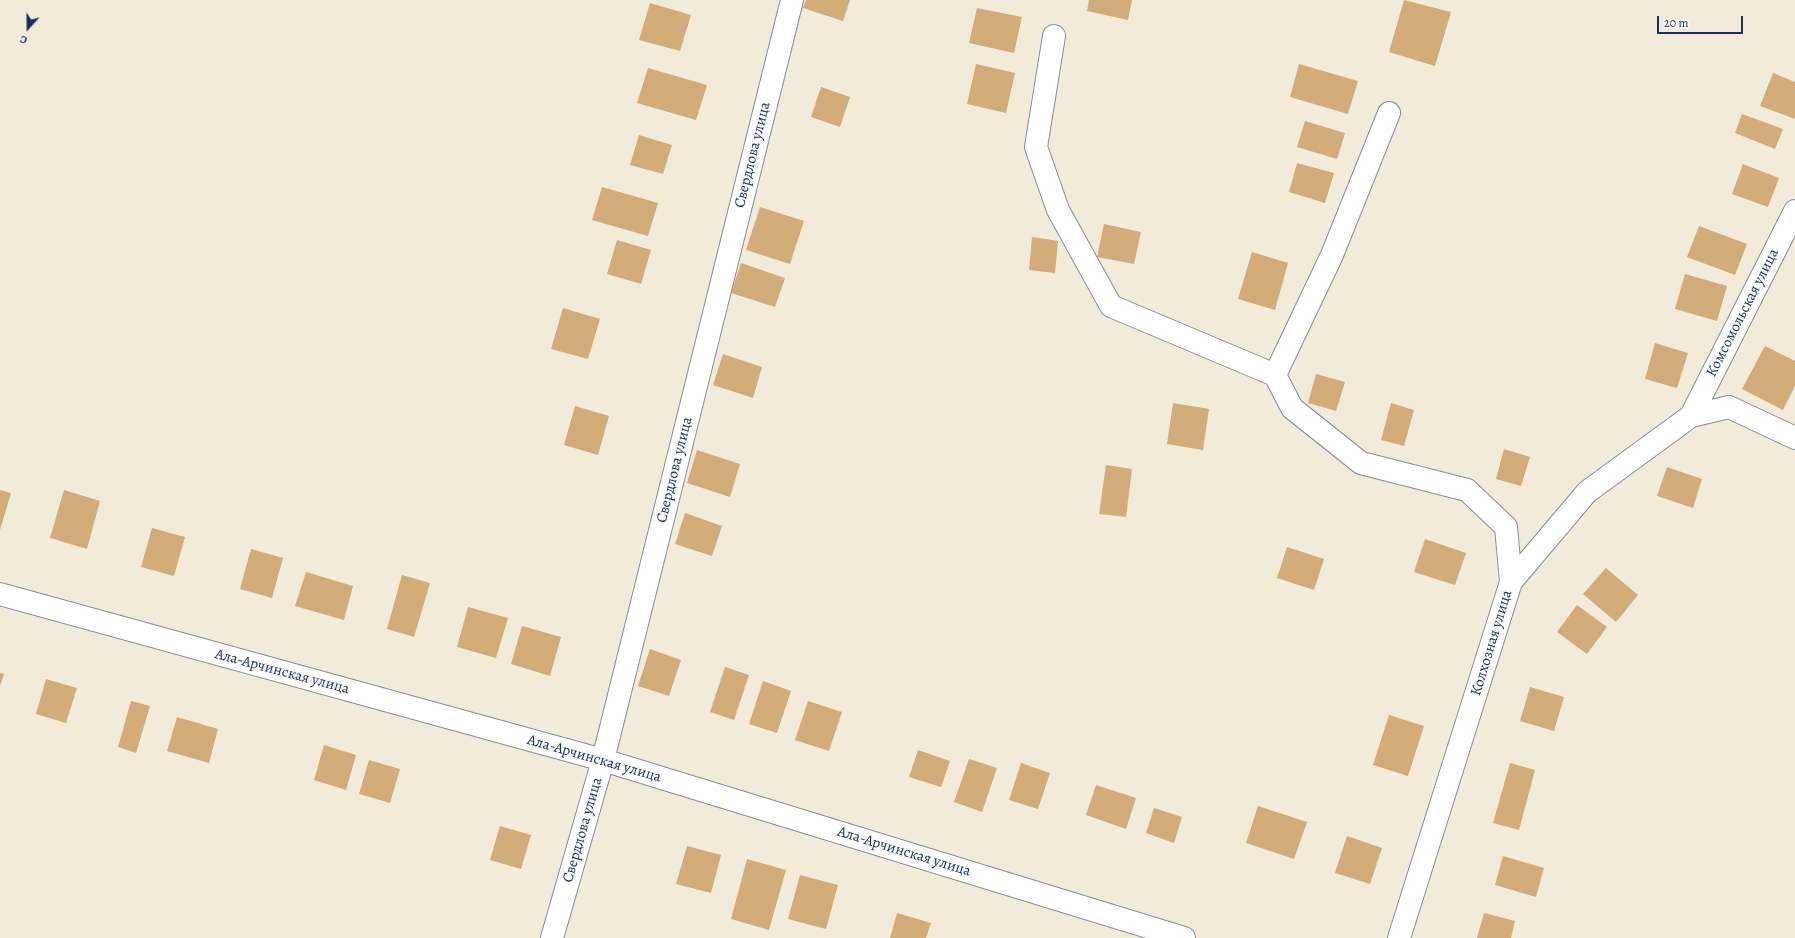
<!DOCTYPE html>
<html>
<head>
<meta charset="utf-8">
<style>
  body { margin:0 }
  #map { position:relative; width:1795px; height:938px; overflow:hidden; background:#f3ebda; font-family:Alegreya,serif }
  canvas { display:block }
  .north { position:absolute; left:8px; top:8px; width:40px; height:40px; -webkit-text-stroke:3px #f6f6f2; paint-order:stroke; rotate:201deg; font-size:11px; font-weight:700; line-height:16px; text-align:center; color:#1b2f5e }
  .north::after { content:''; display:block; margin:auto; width:14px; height:18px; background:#1b2f5e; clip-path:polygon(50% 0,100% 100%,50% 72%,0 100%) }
  .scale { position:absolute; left:1657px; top:16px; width:86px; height:18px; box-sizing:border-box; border:2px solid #1b2f5e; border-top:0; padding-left:5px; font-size:12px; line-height:14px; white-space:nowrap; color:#1b2f5e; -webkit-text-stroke:3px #f6f6f2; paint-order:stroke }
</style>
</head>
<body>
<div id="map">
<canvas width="1795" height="938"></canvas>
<div class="north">С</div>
<div class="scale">20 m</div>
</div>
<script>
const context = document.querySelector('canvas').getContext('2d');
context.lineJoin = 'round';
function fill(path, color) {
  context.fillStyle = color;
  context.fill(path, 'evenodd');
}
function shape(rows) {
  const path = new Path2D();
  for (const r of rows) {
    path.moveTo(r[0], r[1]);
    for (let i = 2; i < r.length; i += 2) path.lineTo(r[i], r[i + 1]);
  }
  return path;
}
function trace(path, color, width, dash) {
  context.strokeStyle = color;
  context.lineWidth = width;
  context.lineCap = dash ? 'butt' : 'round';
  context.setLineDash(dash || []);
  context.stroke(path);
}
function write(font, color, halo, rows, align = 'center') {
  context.font = font + ' Alegreya,serif';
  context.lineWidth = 3;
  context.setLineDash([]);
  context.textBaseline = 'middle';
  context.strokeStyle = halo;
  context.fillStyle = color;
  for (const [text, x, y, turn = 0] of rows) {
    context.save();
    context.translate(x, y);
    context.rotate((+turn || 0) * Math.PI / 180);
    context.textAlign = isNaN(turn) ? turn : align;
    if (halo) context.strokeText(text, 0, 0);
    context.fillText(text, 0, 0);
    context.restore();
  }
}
const building = shape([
  [806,0,850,0,843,21,803,8],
  [1089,0,1132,0,1128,20,1087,11],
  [1404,0,1451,12,1435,66,1389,52],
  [650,3,691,15,680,51,639,40],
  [977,8,1022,17,1014,53,969,43],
  [976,64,1015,73,1006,113,967,104],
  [1299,64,1358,81,1348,114,1290,97],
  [648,68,707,85,696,120,637,103],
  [1773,73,1795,82,1795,119,1760,106],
  [821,87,850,97,840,127,811,117],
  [1742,114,1783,129,1775,149,1735,133],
  [1305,121,1345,133,1337,159,1297,147],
  [639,135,672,145,663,174,630,165],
  [1297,163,1334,173,1325,203,1289,192],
  [1743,164,1779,178,1768,207,1732,194],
  [602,187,658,203,648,236,592,220],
  [760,207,804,221,790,264,746,250],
  [1104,224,1141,232,1134,264,1097,257],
  [1699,226,1747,244,1735,275,1687,257],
  [1032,237,1058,241,1055,273,1029,270],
  [617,240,651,250,641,284,607,274],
  [1252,252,1288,263,1275,310,1238,299],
  [741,263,785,278,775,307,731,293],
  [1685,274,1727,286,1717,321,1675,309],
  [563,308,600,319,588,359,551,349],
  [1655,343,1688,353,1677,388,1645,379],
  [1765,346,1795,361,1795,386,1783,410,1742,389],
  [723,354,762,367,753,398,713,385],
  [1316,374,1345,382,1336,411,1308,403],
  [1173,403,1209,409,1203,450,1167,444],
  [1391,403,1414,410,1404,446,1381,440],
  [575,406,609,416,598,455,564,445],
  [1504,449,1530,457,1521,486,1496,479],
  [697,450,740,464,730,497,687,483],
  [1106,465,1132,469,1126,517,1099,514],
  [1667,467,1702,479,1693,508,1657,496],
  [0,490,11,493,0,530],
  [64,490,100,501,87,549,50,538],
  [685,513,722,526,712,556,675,544],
  [152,528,185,537,174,576,141,567],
  [1425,539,1466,553,1455,585,1414,572],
  [1287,547,1324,559,1314,590,1277,578],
  [251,549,283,558,272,598,240,589],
  [1606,568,1638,595,1616,622,1583,594],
  [306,572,353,586,344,620,295,606],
  [402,575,430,583,414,637,387,629],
  [1577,605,1607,627,1587,654,1557,632],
  [468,607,508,618,496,658,457,647],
  [522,626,561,637,550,676,511,664],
  [650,649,681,660,669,696,638,686],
  [725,667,749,675,734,720,710,712],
  [0,673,4,674,0,686],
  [46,679,77,688,66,723,36,714],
  [763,681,791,691,777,733,749,724],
  [1530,687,1564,697,1554,731,1520,721],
  [131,701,150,706,136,753,118,747],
  [808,701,842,712,829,751,795,740],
  [1389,715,1424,726,1408,776,1373,765],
  [177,717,218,729,209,763,167,751],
  [324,745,356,755,346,790,314,780],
  [918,750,950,761,941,787,909,777],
  [969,759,997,768,982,812,954,802],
  [369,760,400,769,390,803,359,794],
  [1021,763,1050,773,1038,809,1009,800],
  [1510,763,1535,770,1519,830,1493,823],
  [1096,785,1136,798,1126,829,1086,815],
  [1258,806,1307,822,1294,859,1246,843],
  [1154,808,1182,817,1174,843,1146,833],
  [500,826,531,835,521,869,490,860],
  [1347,836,1382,848,1370,884,1335,873],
  [687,846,721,855,711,893,676,884],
  [1503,856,1544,868,1536,897,1495,885],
  [747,859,786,870,769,930,731,919],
  [800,875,838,885,826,929,788,919],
  [897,913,931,923,926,938,890,938],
  [1484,913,1515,921,1511,938,1477,938]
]);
const street = shape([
  [1054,36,1036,147,1058,210,1111,306,1275,375,1292,408,1361,463,1467,490,1506,527,1511,582],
  [1275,375,1332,255,1389,113],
  [1691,416,1795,211],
  [0,594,603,760,1184,938],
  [552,938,603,760,792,0],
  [1399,938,1511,582,1587,492,1691,416,1729,407,1795,438]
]);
const streetNames = [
  ["Свердлова улица",753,155,-76],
  ["Комсомольская улица",1743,313,-63],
  ["Свердлова улица",675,470,-76],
  ["Колхозная улица",1492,643,-73],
  ["Ала-Арчинская улица",282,672,15],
  ["Ала-Арчинская улица",594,759,16],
  ["Свердлова улица",583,830,-74],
  ["Ала-Арчинская улица",904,852,17]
];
fill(building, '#d2ac79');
trace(street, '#878d9c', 24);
trace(street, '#fff', 22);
write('15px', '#1b2f5e', '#f6f6f2', streetNames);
</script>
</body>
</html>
